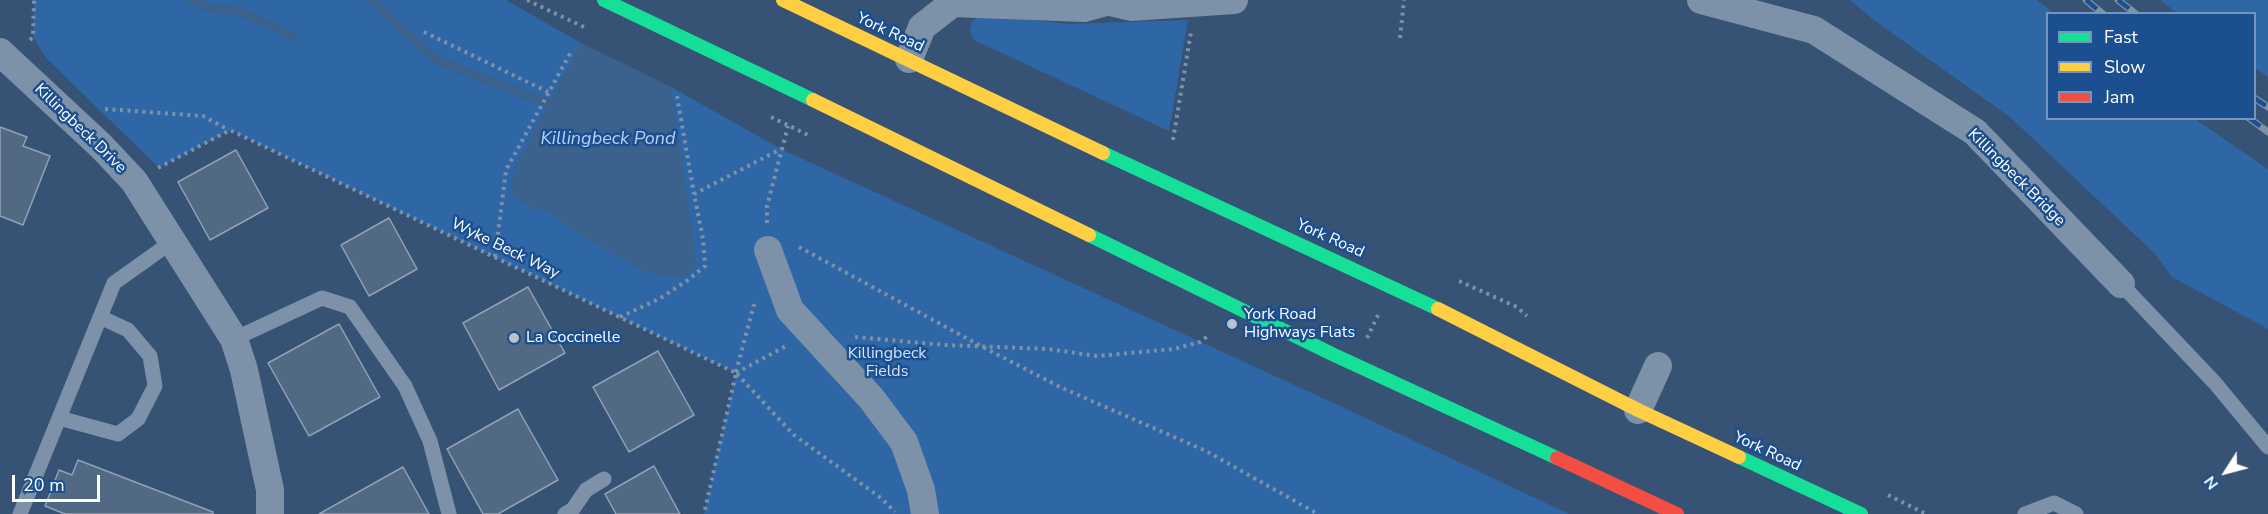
<!DOCTYPE html>
<html>
<head>
<meta charset="utf-8">
<style>
  body { margin:0 }
  #map { position:relative; width:2268px; height:514px; overflow:hidden; background:#365274; font-family:"Nunito Sans",sans-serif }
  canvas { display:block }
  .legend { position:absolute; left:2046px; top:12px; width:210px; height:108px; box-sizing:border-box; background:#1b4f8f; border:2px solid #7695bc; margin:0; padding:8px 10px; list-style:none; font-size:18px; color:#fff }
  .legend li { display:flex; align-items:center; gap:12px; height:30px }
  .legend b { width:30px; border:2px solid #7695bc }
  .north { position:absolute; left:2196px; top:442px; width:60px; height:60px; -webkit-text-stroke:4px #1b4f8f; paint-order:stroke; rotate:234deg; font-size:16px; font-weight:700; line-height:24px; text-align:center; color:#fff }
  .north::after { content:''; display:block; margin:auto; width:21px; height:27px; background:#fff; clip-path:polygon(50% 0,100% 100%,50% 72%,0 100%) }
  .scale { position:absolute; left:12px; top:475px; width:88px; height:27px; box-sizing:border-box; border:3px solid #fff; border-top:0; padding-left:8px; font-size:18px; line-height:21px; white-space:nowrap; color:#fff; -webkit-text-stroke:4px #1b4f8f; paint-order:stroke }
</style>
</head>
<body>
<div id="map">
<canvas width="2268" height="514"></canvas>
<ul class="legend">
<li><b style="height:8px;background:#16e098"></b>Fast</li>
<li><b style="height:8px;background:#ffcf43"></b>Slow</li>
<li><b style="height:8px;background:#f24e42"></b>Jam</li>
</ul>
<div class="north">N</div>
<div class="scale">20 m</div>
</div>
<script>
const context = document.querySelector('canvas').getContext('2d');
context.lineJoin = 'round';
function fill(path, color) {
  context.fillStyle = color;
  context.fill(path, 'evenodd');
}
function shape(rows) {
  const path = new Path2D();
  for (const r of rows) {
    path.moveTo(r[0], r[1]);
    for (let i = 2; i < r.length; i += 2) path.lineTo(r[i], r[i + 1]);
  }
  return path;
}
function trace(path, color, width, dash) {
  context.strokeStyle = color;
  context.lineWidth = width;
  context.lineCap = dash ? 'butt' : 'round';
  context.setLineDash(dash || []);
  context.stroke(path);
}
function write(font, color, halo, rows, align = 'center') {
  context.font = font + ' "Nunito Sans",sans-serif';
  context.lineWidth = 5;
  context.setLineDash([]);
  context.textBaseline = 'middle';
  context.strokeStyle = halo;
  context.fillStyle = color;
  for (const [text, x, y, turn = 0] of rows) {
    context.save();
    context.translate(x, y);
    context.rotate((+turn || 0) * Math.PI / 180);
    context.textAlign = isNaN(turn) ? turn : align;
    if (halo) context.strokeText(text, 0, 0);
    context.fillText(text, 0, 0);
    context.restore();
  }
}
const green = shape([
  [34,0,506,0,581,43,671,87,781,149,1338,405,1569,514,704,514,736,373,230,130,159,168,46,58,33,37],
  [1850,0,2037,0,2054,13,2048,14,2048,118,2195,119,2268,169,2268,329,2172,277,2154,253,2010,117,1875,21],
  [2160,0,2268,0,2268,77,2255,68,2254,14,2177,13],
  [985,15,1068,24,1188,20,1169,131,974,40,970,31,972,21,976,18]
]);
const water = shape([
  [581,43,671,87,697,264,686,276,667,277,640,270,563,224,549,211,533,209,515,199,510,191,512,178,518,162]
]);
const stream = shape([
  [191,0,209,8,239,11,293,36],
  [371,0,436,60,549,104]
]);
const building = shape([
  [0,127,27,137,23,146,50,156,23,225,0,216,0,127],
  [236,150,268,208,210,240,178,182,236,150],
  [389,218,417,269,369,296,341,245,389,218],
  [528,287,565,353,499,390,463,323,528,287],
  [339,324,380,397,309,436,268,363,339,324],
  [658,351,694,415,629,452,593,387,658,351],
  [518,409,558,480,498,514,483,514,447,449,518,409],
  [78,460,213,512,213,514,65,514,45,506,59,470,72,475,78,460],
  [654,466,680,514,616,514,605,494,654,466],
  [403,467,429,514,319,514,403,467]
]);
const path = shape([
  [527,0,586,28],
  [424,32,548,92],
  [1400,38,1404,0],
  [30,40,33,37,34,0],
  [677,96,694,194],
  [105,109,203,116,229,130],
  [771,117,810,136],
  [1173,140,1191,32],
  [158,168,230,130,736,373,704,514],
  [767,223,767,206,788,126],
  [799,247,979,345,1060,387,1206,451,1318,514],
  [495,257,506,170,572,50],
  [1459,281,1517,307,1527,316],
  [620,317,659,299,688,280,705,266,703,239,694,194,781,149],
  [855,337,945,345,1048,349,1097,356,1174,349,1200,342,1209,335],
  [1367,338,1379,313],
  [736,372,755,301],
  [736,373,786,346],
  [737,374,794,435,881,498,895,512],
  [1888,495,1926,514]
]);
const lane = shape([
  [2121,284,2215,383,2268,447],
  [234,339,322,298,350,307,405,386,430,441,449,514],
  [59,418,118,434,138,419,155,386,150,356,128,330,100,317],
  [20,514,114,283,173,241],
  [565,514,573,509,586,490,604,479],
  [2025,514,2054,503,2076,514]
]);
const street = shape([
  [1701,0,1814,30,1975,132,2121,284],
  [1110,2,1131,7,1234,0],
  [0,52,101,146,134,181,234,339,244,370,270,490,270,514],
  [909,59,922,27,953,3,1084,8,1113,0],
  [768,250,790,310,871,398,904,442,921,490,925,514],
  [1638,410,1658,366]
]);
const fast = shape([
  [604,0,813,100],
  [1103,153,1438,309],
  [1089,235,1332,354,1557,458],
  [1739,457,1861,514]
]);
const slow = shape([
  [783,0,1103,153],
  [813,100,1089,235],
  [1438,309,1638,410,1739,457]
]);
const jam = shape([
  [1557,458,1677,514]
]);
const rail = shape([
  [2086,0,2103,14],
  [2118,0,2136,14],
  [2254,98,2268,107],
  [2249,118,2268,132]
]);
const markers = [
  [1232,324,6,"#b9c2ce"],
  [514,338,6,"#b9c2ce"]
];
const streetNames = [
  ["York Road",890,33,25],
  ["Killingbeck Drive",80,129,44],
  ["Killingbeck Bridge",2016,178,45],
  ["York Road",1330,239,24],
  ["Wyke Beck Way",505,249,26],
  ["York Road",1767,452,25]
];
const poiNames = [
  ["York Road",1244,315],
  ["Highways Flats",1244,333],
  ["La Coccinelle",526,338]
];
const parkNames = [
  ["Killingbeck",887,354],
  ["Fields",887,372]
];
const waterNames = [
  ["Killingbeck Pond",608,140]
];
fill(green, '#2f66a5');
fill(water, '#3b618d');
trace(stream, '#3b618d', 9);
fill(building, '#526984');
trace(building, '#92a2b6', 1.5);
trace(path, '#7d92a8', 4, [3, 4.5]);
trace(lane, '#7d92a8', 15);
trace(street, '#7d92a8', 28);
trace(fast, '#16e098', 14);
trace(slow, '#ffcf43', 14);
trace(jam, '#f24e42', 14);
trace(rail, '#7e92a7', 7);
trace(rail, '#1b4f8f', 4.5, [14]);
for (const [x, y, r, color] of markers) {
  const dot = new Path2D();
  dot.arc(x, y, r, 0, 2 * Math.PI);
  context.fillStyle = color;
  context.fill(dot);
  trace(dot, '#1b4f8f', 2);
}
write('16px', '#fff', '#1b4f8f', streetNames);
write('16px', '#fff', '#1b4f8f', poiNames, 'left');
write('16px', '#cfe3fa', '#1b4f8f', parkNames);
write('italic 18px', '#b5d3f5', '#1b4f8f', waterNames);
</script>
</body>
</html>
